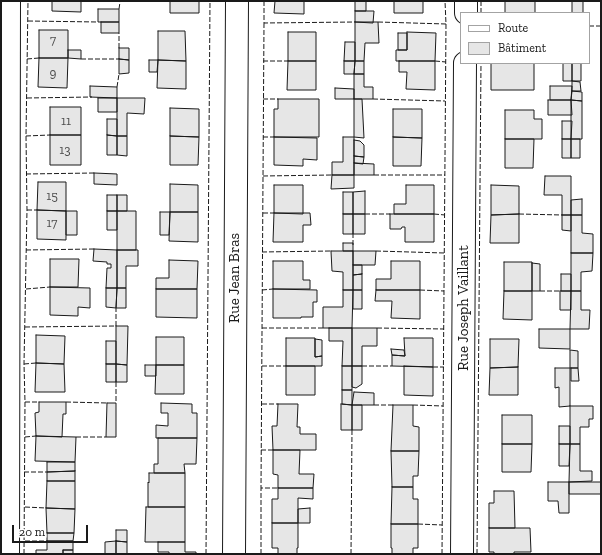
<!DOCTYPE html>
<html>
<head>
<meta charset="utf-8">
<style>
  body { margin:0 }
  #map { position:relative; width:602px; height:555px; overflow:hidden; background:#fff; font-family:"Zilla Slab",serif }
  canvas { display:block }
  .frame { position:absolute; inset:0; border:2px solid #1a1a1a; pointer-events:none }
  .legend { position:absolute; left:460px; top:12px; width:130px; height:52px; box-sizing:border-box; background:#fff; border:1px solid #a3a3a3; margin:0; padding:5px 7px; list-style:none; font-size:12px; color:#1a1a1a }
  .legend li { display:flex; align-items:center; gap:8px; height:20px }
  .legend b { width:20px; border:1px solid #a3a3a3 }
  .scale { position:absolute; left:12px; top:525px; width:76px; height:18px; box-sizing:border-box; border:2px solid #1a1a1a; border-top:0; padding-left:5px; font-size:12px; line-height:14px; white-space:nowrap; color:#1a1a1a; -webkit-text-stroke:3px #fff; paint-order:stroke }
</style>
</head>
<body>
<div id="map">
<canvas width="602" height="555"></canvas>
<div class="frame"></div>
<ul class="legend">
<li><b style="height:5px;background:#fff"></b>Route</li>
<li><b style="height:11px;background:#e6e6e6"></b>Bâtiment</li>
</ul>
<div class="scale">20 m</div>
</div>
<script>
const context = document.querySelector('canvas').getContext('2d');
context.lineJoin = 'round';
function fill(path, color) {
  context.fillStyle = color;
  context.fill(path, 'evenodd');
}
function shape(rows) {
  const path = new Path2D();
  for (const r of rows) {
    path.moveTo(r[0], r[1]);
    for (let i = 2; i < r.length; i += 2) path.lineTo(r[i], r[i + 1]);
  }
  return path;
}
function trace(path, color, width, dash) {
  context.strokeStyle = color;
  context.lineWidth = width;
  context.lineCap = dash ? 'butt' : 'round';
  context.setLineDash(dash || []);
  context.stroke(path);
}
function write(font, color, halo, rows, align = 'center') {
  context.font = font + ' "Zilla Slab",serif';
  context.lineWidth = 3;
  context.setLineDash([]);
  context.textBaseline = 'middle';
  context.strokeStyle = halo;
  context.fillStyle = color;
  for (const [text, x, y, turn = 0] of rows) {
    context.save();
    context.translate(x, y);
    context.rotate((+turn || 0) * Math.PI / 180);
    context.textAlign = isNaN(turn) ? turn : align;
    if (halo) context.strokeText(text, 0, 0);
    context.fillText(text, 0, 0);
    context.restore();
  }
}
const building = shape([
  [52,1,81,1,81,12,52,11,52,1],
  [170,1,199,1,199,13,170,13,170,1],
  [275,1,304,1,304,14,274,13,275,1],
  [355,1,366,1,366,11,355,11,355,1],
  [394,1,423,1,423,13,394,13,394,1],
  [505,1,535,1,535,13,505,13,505,1],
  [572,1,583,1,583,13,572,13,572,1],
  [98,9,119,9,119,22,98,22,98,9],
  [355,11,374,11,373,23,355,22,355,11],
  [101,22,119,22,119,33,101,33,101,22],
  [355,22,378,22,379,43,365,43,364,61,355,61,355,22],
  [39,30,68,30,68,58,39,58,39,30],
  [158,31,185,31,186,61,158,60,158,31],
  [288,32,316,32,316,61,288,61,288,32],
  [407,32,436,33,435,61,396,61,396,50,407,50,407,32],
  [398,33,407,33,407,50,398,50,398,33],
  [345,42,355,42,355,61,344,61,345,42],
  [119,48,129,48,129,60,119,59,119,48],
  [68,50,81,50,81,59,68,58,68,50],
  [39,58,68,58,67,88,38,87,39,58],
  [119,59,129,60,129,73,119,74,119,59],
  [149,60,158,60,157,72,149,72,149,60],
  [158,60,186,61,186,89,157,88,158,60],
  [288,61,316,61,316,90,287,90,288,61],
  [344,61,355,61,354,74,344,74,344,61],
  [355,61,364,61,364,74,354,74,355,61],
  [399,61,435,61,435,90,406,89,407,72,399,72,399,61],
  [491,63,534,63,534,90,491,90,491,63],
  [563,63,572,63,572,81,563,81,563,63],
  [572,63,581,63,581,81,572,81,572,63],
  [354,74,364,74,364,87,373,87,373,99,354,99,354,74],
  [572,81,580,82,581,91,572,91,572,81],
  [90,86,117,87,117,98,90,97,90,86],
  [550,86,572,86,571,100,550,100,550,86],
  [335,88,354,89,354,99,335,99,335,88],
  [572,91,582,92,582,101,571,100,572,91],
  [98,98,117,98,117,112,98,112,98,98],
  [117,98,145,98,144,114,127,113,127,136,117,136,117,98],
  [278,99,319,99,319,137,274,137,274,109,278,109,278,99],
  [354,99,362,99,364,138,354,137,354,99],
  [548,100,571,100,572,115,548,115,548,100],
  [571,100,582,101,582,139,571,139,571,100],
  [50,107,81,107,81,135,50,135,50,107],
  [170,108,199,109,199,137,170,136,170,108],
  [393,109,422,109,422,138,393,137,393,109],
  [505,110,534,110,534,119,542,119,542,139,505,139,505,110],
  [107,119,117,119,117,136,107,135,107,119],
  [562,121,572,121,571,139,562,139,562,121],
  [50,135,81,135,81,165,50,165,50,135],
  [107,135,117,136,117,155,107,155,107,135],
  [117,136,127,136,127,156,117,155,117,136],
  [170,136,199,137,198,165,170,165,170,136],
  [274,137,317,138,317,160,303,159,303,166,274,165,274,137],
  [343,137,354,137,354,175,332,175,332,162,343,162,343,137],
  [393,137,422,138,421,166,393,166,393,137],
  [505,139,534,139,533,168,505,168,505,139],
  [562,139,571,139,571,158,562,158,562,139],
  [571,139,580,139,580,158,571,158,571,139],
  [354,140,360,141,364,145,364,157,354,156,354,140],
  [354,156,364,157,363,164,354,163,354,156],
  [354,163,374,164,374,175,354,175,354,163],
  [94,173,117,174,117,185,94,184,94,173],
  [332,175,354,175,354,188,331,189,332,175],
  [545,176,571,176,571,215,562,215,562,195,544,195,545,176],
  [38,182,66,182,66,211,37,210,38,182],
  [170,184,198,185,198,212,170,212,170,184],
  [274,185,303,185,303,214,274,213,274,185],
  [406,185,434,185,434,214,394,214,394,204,406,204,406,185],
  [491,185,519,186,519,214,491,215,491,185],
  [365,191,365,214,353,214,353,192,365,191],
  [343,192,353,192,353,214,343,214,343,192],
  [107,195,117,195,117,211,107,211,107,195],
  [117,195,127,195,127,211,117,211,117,195],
  [582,199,582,215,571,215,571,200,582,199],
  [37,210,66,211,66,240,37,239,37,210],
  [66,211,77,211,77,235,66,235,66,211],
  [107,211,117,211,117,230,107,230,107,211],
  [117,211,136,211,136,250,117,250,117,211],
  [160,212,170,212,169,235,160,235,160,212],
  [170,212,198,212,198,242,169,241,170,212],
  [274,213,310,213,311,225,303,225,303,242,273,242,274,213],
  [343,214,353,214,353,234,343,234,343,214],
  [353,214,365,214,365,234,353,234,353,214],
  [390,214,434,214,434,242,405,242,405,227,402,227,401,229,390,229,390,214],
  [519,214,519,243,490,243,491,215,519,214],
  [562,215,571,215,571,231,562,230,562,215],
  [571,215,582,215,582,233,593,234,593,253,571,253,571,215],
  [343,243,353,243,353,251,343,251,343,243],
  [94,249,117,250,117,288,106,288,107,268,111,268,111,264,107,264,107,262,93,261,94,249],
  [117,250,138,250,138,266,126,266,126,288,117,288,117,250],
  [331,251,353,251,353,290,343,290,343,272,332,271,331,251],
  [353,251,376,251,375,265,353,265,353,251],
  [571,253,593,253,592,271,581,272,581,291,571,291,571,253],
  [50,259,79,259,78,287,50,287,50,259],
  [169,260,198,261,197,289,156,289,156,278,169,278,169,260],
  [273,261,303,261,303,280,310,280,310,289,273,289,273,261],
  [391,261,420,261,420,290,376,290,376,279,391,279,391,261],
  [504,262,532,262,532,291,504,291,504,262],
  [532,263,540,264,540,291,532,291,532,263],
  [353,265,362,265,362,274,353,275,353,265],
  [362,274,362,290,353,290,353,275,362,274],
  [561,274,571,274,571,291,561,291,561,274],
  [50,287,90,288,90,308,78,307,78,316,50,315,50,287],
  [106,288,117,288,116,308,106,307,106,288],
  [117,288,126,288,126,308,116,308,117,288],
  [156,289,197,289,197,318,156,317,156,289],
  [273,289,317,290,317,302,313,302,313,317,301,317,301,318,273,318,273,289],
  [343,290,353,290,352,328,323,328,323,307,343,307,343,290],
  [353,290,362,290,362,309,353,309,353,290],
  [376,290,420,290,420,319,391,318,392,301,375,301,376,290],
  [504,291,532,291,532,320,503,319,504,291],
  [560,291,571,291,571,310,560,310,560,291],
  [571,291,581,291,581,310,590,310,589,329,570,329,571,291],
  [116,326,128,326,127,365,116,364,116,326],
  [329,328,352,328,352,366,342,366,343,341,329,341,329,328],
  [352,328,377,328,377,346,362,346,362,366,352,366,352,328],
  [539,329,570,329,570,349,539,348,539,329],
  [36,335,65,336,64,364,36,363,36,335],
  [156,337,184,337,184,365,156,365,156,337],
  [286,338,315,338,315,357,322,356,322,366,286,366,286,338],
  [404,338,433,338,433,367,392,366,392,355,405,356,404,338],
  [315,339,322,340,322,356,315,357,315,339],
  [490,339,519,339,518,367,490,368,490,339],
  [106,341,116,341,116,364,106,364,106,341],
  [391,349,404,350,405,356,392,355,391,349],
  [570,350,578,351,578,368,570,368,570,350],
  [36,363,64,364,65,392,35,392,36,363],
  [106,364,116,364,116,382,106,382,106,364],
  [116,364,127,365,127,382,116,382,116,364],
  [145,365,156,365,156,376,145,376,145,365],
  [156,365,184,365,184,394,155,394,156,365],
  [286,366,315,366,315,395,286,395,286,366],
  [342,366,352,366,352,390,342,390,342,366],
  [352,366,362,366,362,384,356,388,352,387,352,366],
  [404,366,433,367,433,396,404,395,404,366],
  [518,367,518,395,489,395,490,368,518,367],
  [555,368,570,368,570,406,559,407,559,387,555,388,555,368],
  [571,368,578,368,579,381,571,381,571,368],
  [342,390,352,390,352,405,342,404,342,390],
  [354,392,374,393,374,405,352,405,354,392],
  [39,402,66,402,66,414,63,414,62,437,36,436,35,413,39,412,39,402],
  [107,403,116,403,116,437,106,437,107,403],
  [161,403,192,404,192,413,197,413,197,438,156,438,156,425,168,426,168,413,161,413,161,403],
  [278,404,298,404,297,427,300,427,300,434,316,434,316,450,273,450,272,426,277,426,278,404],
  [341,404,352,405,352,430,341,430,341,404],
  [352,405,362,405,362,430,352,430,352,405],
  [393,405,413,405,413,426,419,427,419,451,391,451,393,405],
  [570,406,593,406,593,419,589,419,589,427,580,427,580,444,570,444,570,406],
  [502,415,532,415,532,444,502,444,502,415],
  [559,426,570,426,570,444,559,444,559,426],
  [36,436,76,437,75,462,35,461,36,436],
  [158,438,197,438,196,464,184,464,185,473,154,473,154,464,158,464,158,438],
  [502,444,532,444,531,472,502,472,502,444],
  [559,444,570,444,569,466,559,466,559,444],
  [570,444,580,444,580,471,592,471,592,481,569,482,570,444],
  [273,450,300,450,299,474,314,474,313,488,278,488,278,475,273,474,273,450],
  [391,451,419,451,418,476,413,476,413,487,392,487,391,451],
  [47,462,75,462,75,471,47,472,47,462],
  [75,471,75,481,47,481,47,472,75,471],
  [149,473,185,473,185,507,148,507,148,482,149,483,149,473],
  [47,481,75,481,75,509,46,508,47,481],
  [548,482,569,482,569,513,559,513,558,501,548,501,548,482],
  [569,482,601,482,601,494,569,494,569,482],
  [392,487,413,487,413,499,418,499,418,524,391,524,392,487],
  [278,488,313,488,313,499,298,498,298,523,272,523,272,499,278,499,278,488],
  [494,491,514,491,515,528,489,528,489,503,494,503,494,491],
  [146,507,185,507,185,542,145,542,146,507],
  [46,508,75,509,74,533,47,533,46,508],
  [310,508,310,523,298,523,298,509,310,508],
  [272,523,298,523,298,548,297,548,297,554,278,554,278,548,272,548,272,523],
  [391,524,418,524,418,548,413,548,413,554,392,554,392,548,391,548,391,524],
  [489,528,530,528,531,552,514,552,514,554,494,554,494,552,489,552,489,528],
  [116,530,127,530,127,542,116,541,116,530],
  [47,533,74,533,73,541,47,541,47,533],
  [47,541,73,541,73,550,63,550,63,554,36,554,36,550,47,550,47,541],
  [116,541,127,542,127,554,116,554,116,541],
  [116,541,116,554,105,554,105,542,116,541],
  [158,542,185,542,185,552,196,552,196,554,169,554,169,552,158,552,158,542],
  [63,550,73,550,73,554,63,554,63,550]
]);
const minor = shape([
  [466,13,466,1],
  [8,554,9,1],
  [234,554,237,1],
  [462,554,465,63]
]);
const fence = shape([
  [264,1,264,23,355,22],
  [119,9,120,2],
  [481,13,481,1],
  [28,21,98,22],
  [378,22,446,24,445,1],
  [264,23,261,488,278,488],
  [589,26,601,26],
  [119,48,119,33],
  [27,59,39,58],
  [81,59,119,59],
  [263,61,288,61],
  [435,61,446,62],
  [117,87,119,74],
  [27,98,92,97],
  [263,99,278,99],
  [373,99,445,101],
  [26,136,50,135],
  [263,137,274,137],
  [26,174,94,173],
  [374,175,445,175],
  [263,176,332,175],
  [27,210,37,210],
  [263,213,274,213],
  [365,214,390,214],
  [434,214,445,215],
  [519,214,562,215],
  [353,245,353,234],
  [26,250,94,249],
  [376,251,444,253],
  [262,252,331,251],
  [26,289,50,287],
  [262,290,273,289],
  [420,290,444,291],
  [540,291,560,291],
  [25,327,116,326,116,308],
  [262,328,323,328],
  [377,328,444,329],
  [24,364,36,363],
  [262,366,286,366],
  [362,366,392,366],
  [433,367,444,367],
  [116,382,116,403],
  [25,402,39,402],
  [66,402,107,403],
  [262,404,278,404],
  [374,405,393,405],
  [413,405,443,406],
  [25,437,36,436],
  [76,437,106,437],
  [261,450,273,450],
  [24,472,47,472],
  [25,507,46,508],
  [418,524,442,525],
  [25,541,47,541],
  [24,554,25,402,24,364,27,210,26,136,28,1],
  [206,554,210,1],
  [261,554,261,488],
  [351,554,352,430],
  [442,554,446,24],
  [477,554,481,63]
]);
const numberNames = [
  ["7",53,40],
  ["9",53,73],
  ["11",66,121],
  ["13",65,150],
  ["15",52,196],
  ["17",52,223]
];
const streetNames = [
  ["Rue Jean Bras",235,278,-90],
  ["Rue Joseph Vaillant",464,308,-90]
];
fill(building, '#e6e6e6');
trace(building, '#1a1a1a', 1);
trace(minor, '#1a1a1a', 24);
trace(minor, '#fff', 22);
trace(fence, '#1a1a1a', 1, [5, 2]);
write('13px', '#4d4d4d', null, numberNames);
write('15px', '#1a1a1a', '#fff', streetNames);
</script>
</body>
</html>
